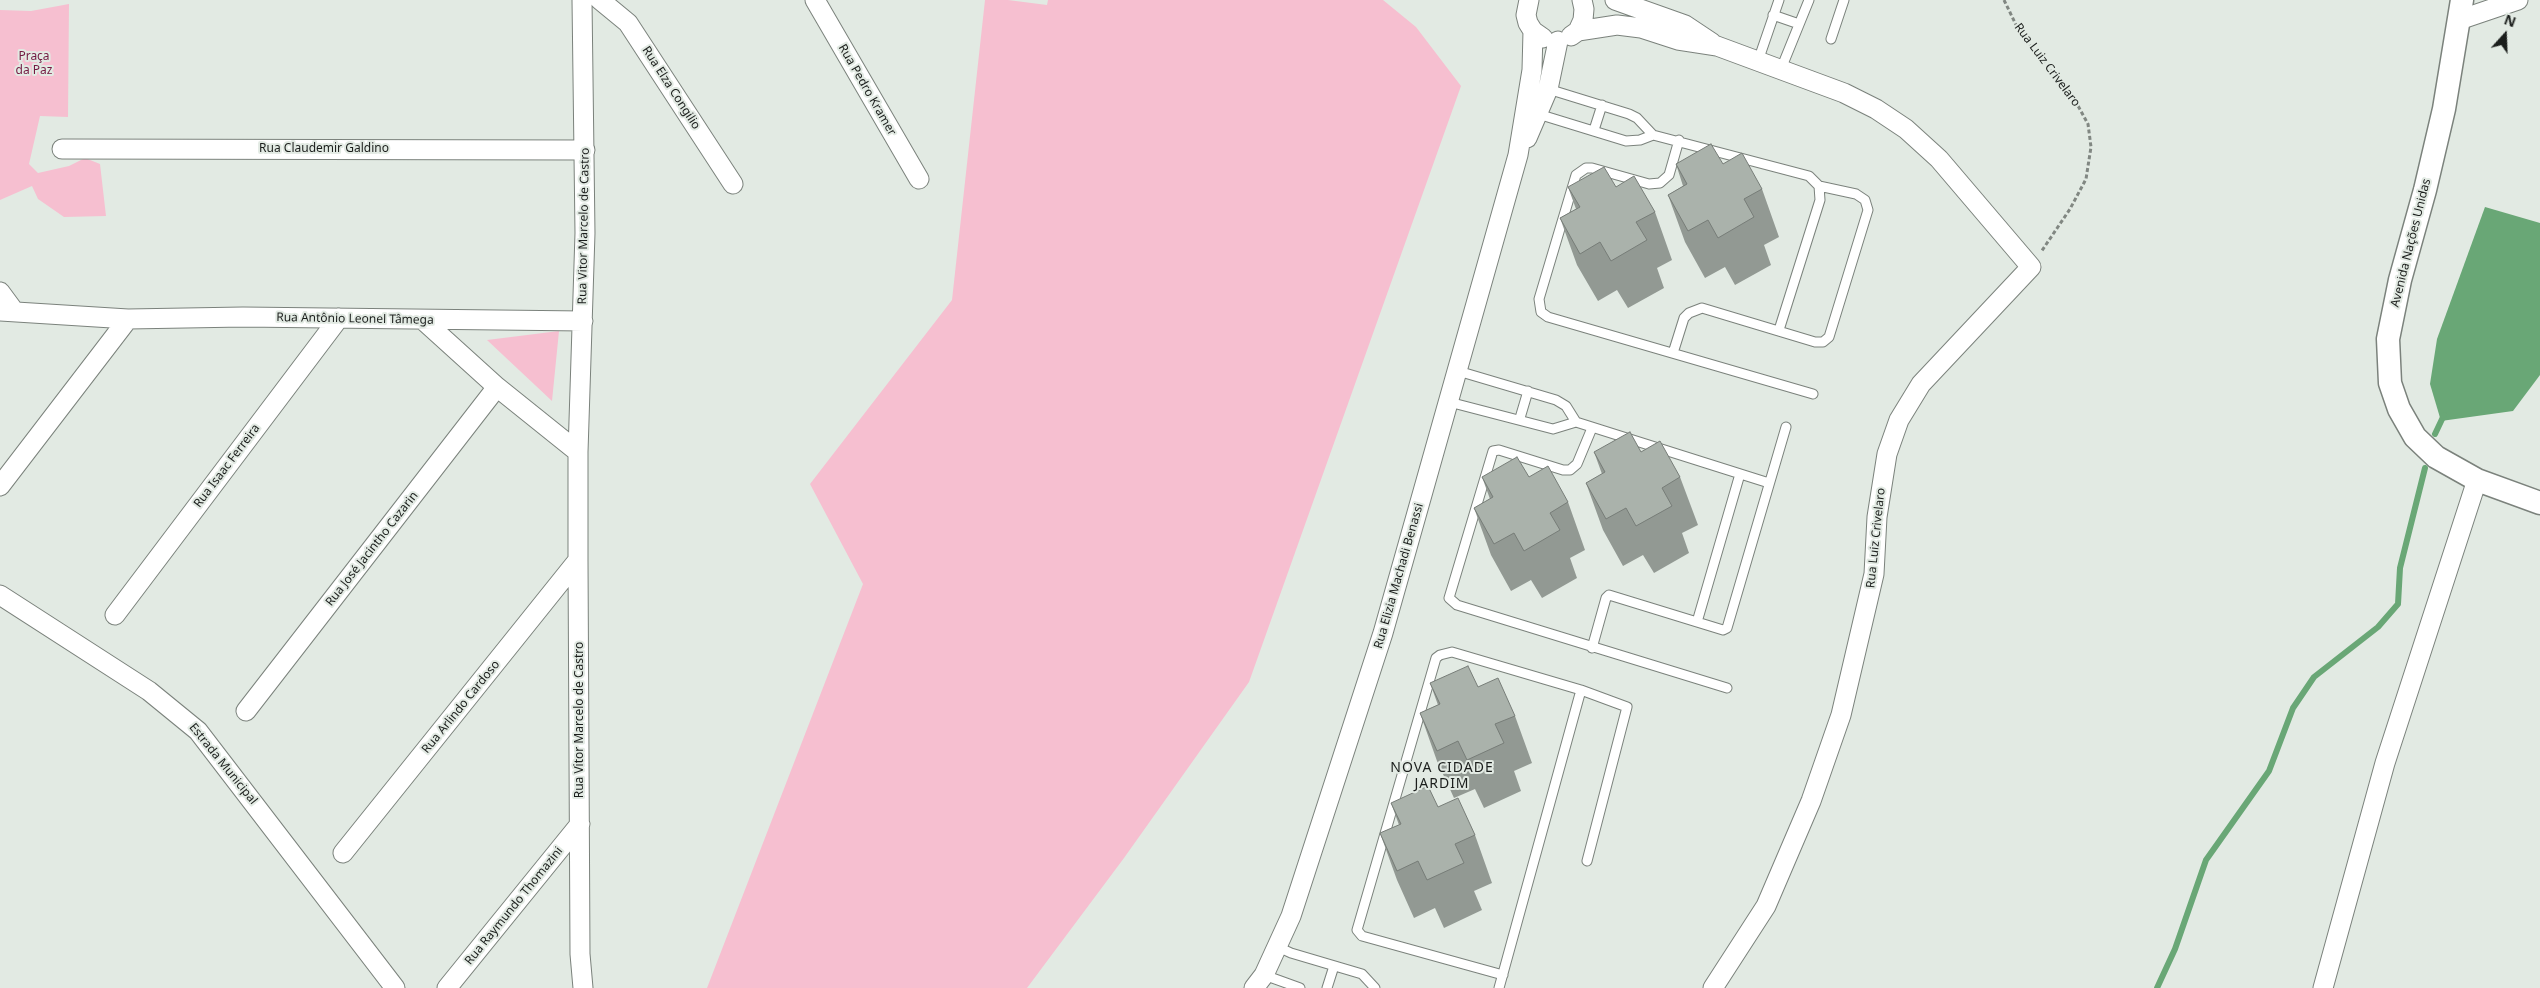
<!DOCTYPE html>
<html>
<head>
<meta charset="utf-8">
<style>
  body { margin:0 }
  #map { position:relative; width:2540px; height:988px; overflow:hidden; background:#e2eae3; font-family:"Noto Sans",sans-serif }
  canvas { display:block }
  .north { position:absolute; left:2480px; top:10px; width:50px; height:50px; -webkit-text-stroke:4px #e2eae3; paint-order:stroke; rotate:20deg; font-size:14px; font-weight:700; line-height:20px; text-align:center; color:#1b1e1c }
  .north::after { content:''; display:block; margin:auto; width:18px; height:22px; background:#1b1e1c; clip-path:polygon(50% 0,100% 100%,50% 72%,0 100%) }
</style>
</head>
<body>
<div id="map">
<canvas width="2540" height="988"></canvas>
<div class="north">N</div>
</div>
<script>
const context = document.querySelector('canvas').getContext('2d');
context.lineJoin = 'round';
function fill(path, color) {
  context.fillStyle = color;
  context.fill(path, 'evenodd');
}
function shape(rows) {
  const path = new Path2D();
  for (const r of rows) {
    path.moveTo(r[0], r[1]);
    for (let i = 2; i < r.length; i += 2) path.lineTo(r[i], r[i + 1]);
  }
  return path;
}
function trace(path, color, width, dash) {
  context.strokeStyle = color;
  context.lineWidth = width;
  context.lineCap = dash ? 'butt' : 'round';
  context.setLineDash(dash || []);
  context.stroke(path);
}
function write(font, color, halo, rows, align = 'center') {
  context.font = font + ' "Noto Sans",sans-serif';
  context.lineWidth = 4;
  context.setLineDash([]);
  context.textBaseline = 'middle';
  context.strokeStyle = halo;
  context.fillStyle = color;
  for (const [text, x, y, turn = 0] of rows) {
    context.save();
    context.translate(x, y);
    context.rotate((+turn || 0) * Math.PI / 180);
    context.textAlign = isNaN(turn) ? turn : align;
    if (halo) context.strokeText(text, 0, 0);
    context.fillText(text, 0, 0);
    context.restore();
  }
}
const green = shape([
  [985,0,1008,0,1047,5,1048,0,1383,0,1416,27,1461,86,1249,682,1124,858,1027,988,707,988,863,584,810,484,952,300],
  [69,4,68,117,40,116,29,164,38,173,69,166,85,158,100,164,106,216,64,217,38,199,32,186,0,200,0,10,31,11],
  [559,331,552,401,487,340]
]);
const water = shape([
  [2485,207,2540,223,2540,375,2513,411,2441,421,2430,384,2437,339]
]);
const stream = shape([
  [2435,434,2444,415],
  [2157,988,2175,949,2206,860,2269,771,2293,708,2314,677,2378,627,2398,604,2400,568,2425,468]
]);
const path = shape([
  [2004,0,2019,31,2077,104,2088,124,2091,147,2086,179,2070,209,2041,252]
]);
const service = shape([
  [1773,15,1799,24],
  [1831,39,1844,0],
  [1758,61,1779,0],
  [1781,69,1809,0],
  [1538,114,1626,141,1640,140,1653,135,1637,118,1629,114,1548,89],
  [1594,130,1602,105],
  [1653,135,1809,176,1819,186,1820,200,1779,330],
  [1679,140,1669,175,1660,183,1649,184,1592,168,1586,168,1576,175,1539,299,1541,312,1548,317,1813,394],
  [1673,353,1684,318,1689,313,1702,308,1815,342,1823,342,1829,337,1868,210,1865,200,1856,194,1819,186],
  [1449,402,1553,429,1576,422,1566,406,1556,400,1458,371],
  [1520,418,1528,391],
  [1576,422,1769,483],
  [1592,428,1577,464,1570,470,1563,470,1499,450,1493,451,1449,598,1457,605,1727,688],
  [1697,622,1740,474],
  [1592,648,1606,598,1609,595,1723,630,1727,628,1786,427],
  [1278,947,1291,953,1362,974,1375,988],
  [1264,975,1300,988],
  [1503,975,1362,936,1357,930,1436,658,1440,655,1452,652,1581,690,1627,707,1587,861],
  [1327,988,1334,966],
  [1499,988,1581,690]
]);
const minor = shape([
  [582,0,585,233,578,452,578,560,580,954,583,988],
  [600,0,628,23,733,184],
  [815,0,919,179],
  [1529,0,1526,15,1528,23,1533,31,1543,38],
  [1615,0,1685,25,1712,43],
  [2459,20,2518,0],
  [1578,31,1617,25,1641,28,1678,40,1717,46,1844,93,1876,109,1906,129,1939,159,2031,267,1921,384,1899,420,1887,454,1877,517,1874,574,1841,715,1811,801,1766,906,1713,988],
  [1571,36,1578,31,1583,20,1584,9,1582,0],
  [1527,138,1548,89,1558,41],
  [62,149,585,150],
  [0,292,14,311],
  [0,311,128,319,243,317,583,321],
  [423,320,497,387,578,452],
  [0,486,128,319],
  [0,595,149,691,198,731,395,988],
  [115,615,339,318],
  [246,711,497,387],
  [343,853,578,560],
  [447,988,580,824],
  [1254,988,1264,975,1291,916,1383,633,1518,155,1532,70,1533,31],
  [2323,988,2385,763,2477,480]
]);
const tertiary = shape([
  [2462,0,2444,109,2425,190,2400,280,2388,339,2390,383,2399,409,2415,437,2436,457,2477,480,2540,503]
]);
const wall = shape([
  [1676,164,1723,164,1762,189,1779,237,1764,245,1771,265,1735,285,1725,267,1705,278,1685,242,1668,195,1683,186],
  [1568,187,1616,187,1655,212,1672,260,1657,268,1664,288,1628,308,1617,290,1598,301,1577,265,1560,218,1576,209],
  [1594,452,1641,452,1680,477,1698,525,1682,533,1689,553,1654,573,1643,555,1623,566,1603,530,1586,483,1602,474],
  [1482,477,1529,477,1568,502,1585,550,1570,558,1577,578,1542,598,1531,580,1511,591,1491,555,1474,508,1490,499],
  [1430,683,1478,687,1515,716,1532,763,1514,771,1521,791,1484,808,1475,789,1454,798,1437,761,1420,713,1438,705],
  [1391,803,1438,807,1475,835,1492,883,1474,891,1482,910,1444,928,1435,908,1414,918,1397,880,1380,833,1399,825]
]);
const building = shape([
  [1711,144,1723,164,1742,153,1762,189,1744,199,1754,217,1718,238,1708,220,1688,231,1668,195,1687,184,1676,164,1711,144],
  [1604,167,1616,187,1634,176,1655,212,1636,222,1647,240,1611,261,1600,242,1580,254,1560,218,1580,207,1568,187,1604,167],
  [1630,432,1641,452,1660,441,1680,477,1662,488,1672,506,1636,526,1626,508,1606,519,1586,483,1605,472,1594,452,1630,432],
  [1517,457,1529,477,1548,466,1568,502,1550,513,1560,530,1524,551,1514,533,1494,544,1474,508,1493,497,1482,477,1517,457],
  [1468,666,1478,687,1498,678,1515,716,1495,724,1504,743,1467,760,1458,741,1437,751,1420,713,1440,704,1430,683,1468,666],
  [1428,786,1438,807,1458,798,1475,835,1455,844,1464,863,1427,880,1418,861,1397,871,1380,833,1401,824,1391,803,1428,786]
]);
const parkNames = [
  ["Praça",34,57],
  ["da Paz",34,71]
];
const streetNames = [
  ["Rua Luiz Crivelaro",2047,65,53],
  ["Rua Elza Congilio",671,88,57],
  ["Rua Pedro Kramer",867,90,60],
  ["Rua Claudemir Galdino",324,149],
  ["Rua Vitor Marcelo de Castro",584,226,-89],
  ["Avenida Nações Unidas",2411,243,-76],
  ["Rua Antônio Leonel Tâmega",355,319,1],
  ["Rua Isaac Ferreira",227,466,-53],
  ["Rua Luiz Crivelaro",1876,538,-84],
  ["Rua José Jacintho Cazarin",372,549,-52],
  ["Rua Elizia Machadi Benassi",1399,576,-74],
  ["Rua Arlindo Cardoso",461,707,-51],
  ["Rua Vitor Marcelo de Castro",580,720,-90],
  ["Estrada Municipal",223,764,51],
  ["Rua Raymundo Thomazini",514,906,-51]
];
const neighbourhoodNames = [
  ["NOVA CIDADE",1442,768],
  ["JARDIM",1442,784]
];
fill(green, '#f6bfd0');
fill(water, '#69a776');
trace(stream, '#69a776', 6);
trace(service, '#7b827c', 11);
trace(minor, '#7b827c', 21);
trace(tertiary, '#7b827c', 25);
trace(path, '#818782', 3, [4, 2.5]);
trace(service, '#fff', 9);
trace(minor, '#fff', 19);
trace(tertiary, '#fff', 22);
fill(wall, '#929993');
fill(building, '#aab2ab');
trace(building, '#777d78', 1);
write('12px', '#731a42', '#e2eae3', parkNames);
write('12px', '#1b1e1c', '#e2eae3', streetNames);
context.letterSpacing = '1px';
write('14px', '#1b1e1c', '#e2eae3', neighbourhoodNames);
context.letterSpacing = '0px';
</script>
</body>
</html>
